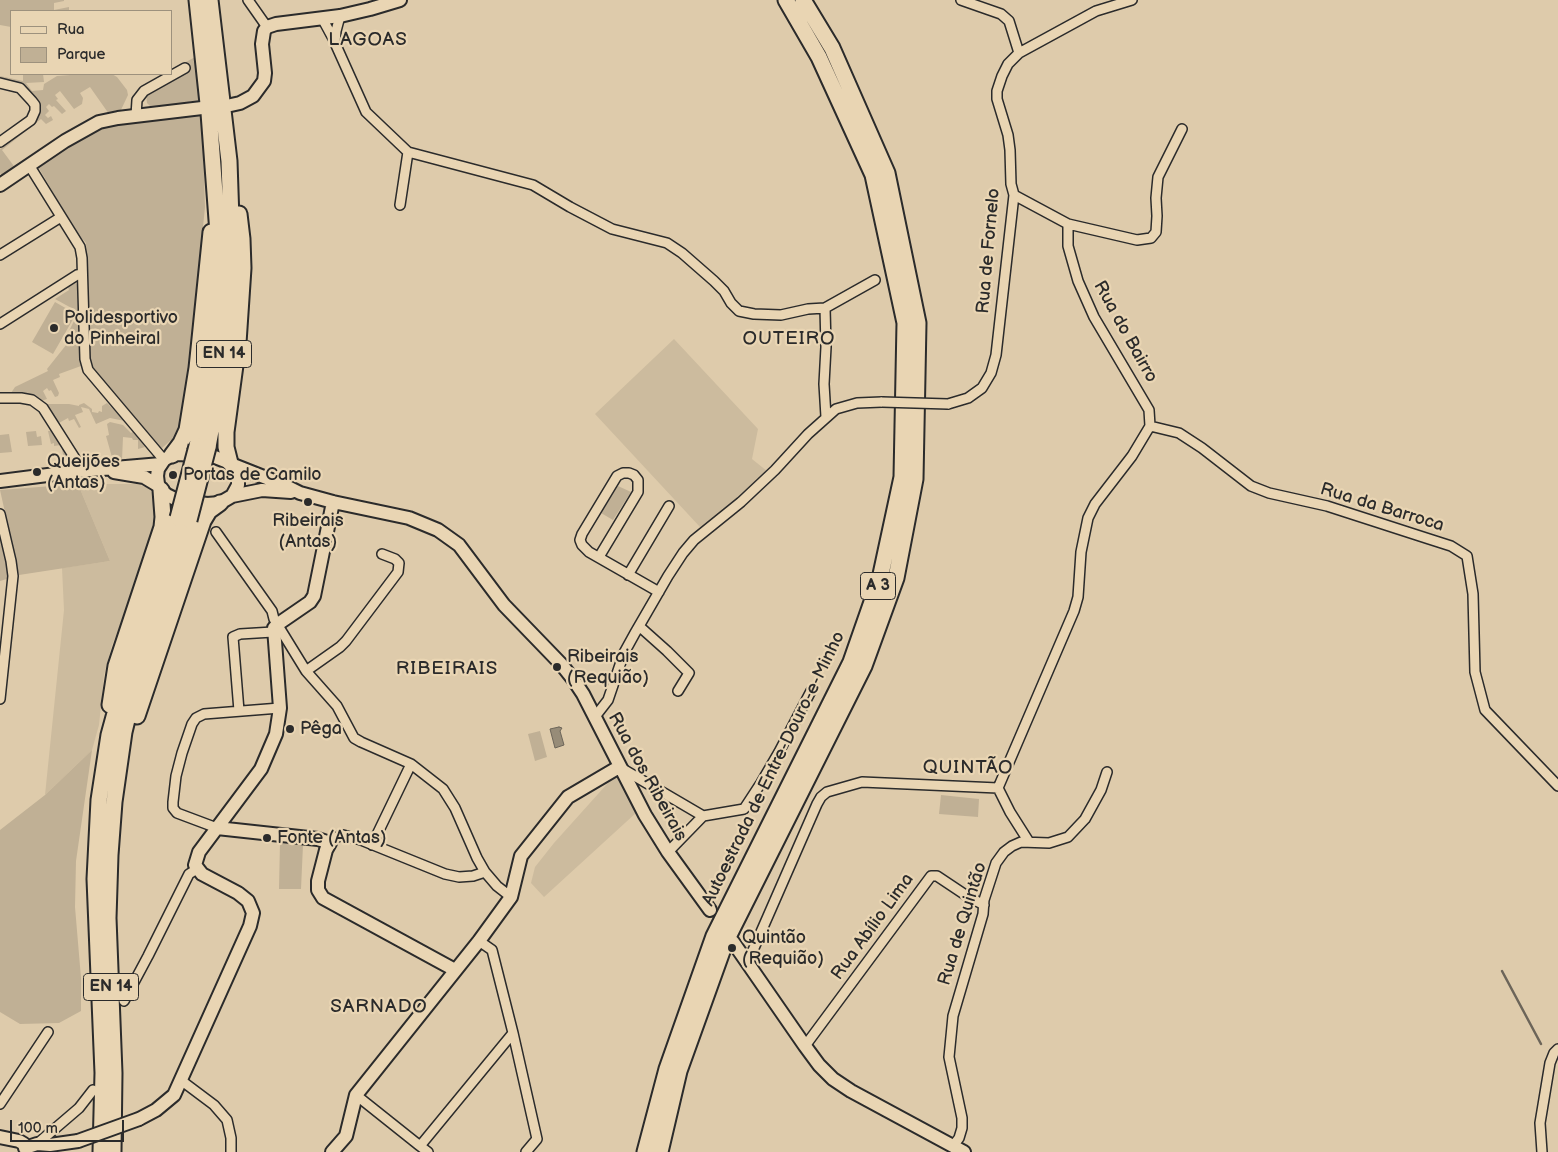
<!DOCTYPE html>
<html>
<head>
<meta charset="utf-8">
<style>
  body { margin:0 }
  #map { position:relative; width:1558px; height:1152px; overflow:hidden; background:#decbab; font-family:"Balsamiq Sans",sans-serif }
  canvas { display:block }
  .legend { position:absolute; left:10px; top:10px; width:162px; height:65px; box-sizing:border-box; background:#e9d5b3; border:1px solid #9d917d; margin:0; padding:6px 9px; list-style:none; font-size:15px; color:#2b2b2b }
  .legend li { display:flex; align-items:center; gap:10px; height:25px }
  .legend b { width:25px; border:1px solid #9d917d }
  .scale { position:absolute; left:10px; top:1120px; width:114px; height:22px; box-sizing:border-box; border:2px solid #2b2b2b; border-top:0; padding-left:6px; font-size:15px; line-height:18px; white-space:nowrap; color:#2b2b2b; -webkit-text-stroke:4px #e9d5b3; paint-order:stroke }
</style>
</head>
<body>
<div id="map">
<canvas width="1558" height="1152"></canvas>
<ul class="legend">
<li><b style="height:6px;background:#e9d5b3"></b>Rua</li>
<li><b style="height:14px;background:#c0b095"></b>Parque</li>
</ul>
<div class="scale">100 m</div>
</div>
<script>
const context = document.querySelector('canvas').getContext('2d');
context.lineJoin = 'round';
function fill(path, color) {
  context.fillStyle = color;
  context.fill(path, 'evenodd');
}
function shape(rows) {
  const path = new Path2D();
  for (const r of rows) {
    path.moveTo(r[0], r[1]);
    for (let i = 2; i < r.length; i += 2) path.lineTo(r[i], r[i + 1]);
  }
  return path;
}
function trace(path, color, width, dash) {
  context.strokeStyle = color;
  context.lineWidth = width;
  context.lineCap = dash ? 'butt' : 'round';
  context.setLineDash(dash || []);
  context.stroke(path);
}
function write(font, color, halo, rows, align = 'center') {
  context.font = font + ' "Balsamiq Sans",sans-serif';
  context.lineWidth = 4.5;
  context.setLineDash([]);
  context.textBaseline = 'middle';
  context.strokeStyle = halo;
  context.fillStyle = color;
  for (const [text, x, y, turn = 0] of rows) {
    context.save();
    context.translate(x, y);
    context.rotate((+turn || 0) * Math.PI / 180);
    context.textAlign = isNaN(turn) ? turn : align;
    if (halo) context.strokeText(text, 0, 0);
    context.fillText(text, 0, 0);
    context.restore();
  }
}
const built = shape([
  [674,339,758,429,752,459,767,471,748,492,700,527,595,414],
  [78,484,137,484,149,488,158,502,157,521,129,604,112,645,104,675,99,725,92,750,45,795,64,610,62,568,110,561],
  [616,774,637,812,544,897,531,883,535,867,554,843]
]);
const green = shape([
  [0,0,64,0,64,1,54,3,54,10,69,7,69,11,11,11,11,27,0,25],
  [197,56,201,103,192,101,182,104,167,107,150,106,147,103,146,94,186,72,186,62],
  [23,74,43,74,44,82,26,83,32,91,43,90,44,84,57,76,83,74,112,74,117,77,127,90,128,95,120,112,109,114,90,87,80,93,83,98,82,104,74,109,60,91,55,95,58,99,56,100,66,111,62,114,54,106,52,107,49,104,46,107,49,111,45,115,48,118,51,116,53,120,46,124,41,119,2,150,16,169,3,178,0,173,0,149,10,142,8,140,38,110,13,83,13,80,0,78,0,76,23,81],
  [202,114,205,207,201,247,202,248,199,301,188,393,178,437,170,441,162,448,157,446,91,366,90,359,86,243,77,233,37,165,95,130,111,125],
  [75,283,78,284,81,366,59,374,60,377,53,380,59,393,58,396,55,397,51,390,49,391,47,388,43,391,47,399,41,401,32,396,11,393,15,387,48,371,47,369,74,335,69,331,77,315,77,311,55,299,69,290,68,287],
  [55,302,76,314,53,354,32,342],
  [84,403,92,409,92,412,98,413,99,411,102,412,102,406,107,403,125,421,110,418,96,424,89,409,81,407,83,412,75,415,81,427,79,428,74,419,69,421,68,418,57,424,45,404,69,404,79,406,79,405],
  [110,422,123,425,131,433,134,431,145,447,138,449,138,440,133,440,132,438,123,437,122,460,113,461,106,436,109,435,107,424],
  [55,430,75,460,73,466,60,467,60,460,64,459,61,445,54,446,54,443,51,444,48,431],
  [36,431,37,437,41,436,42,445,28,446,26,432],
  [9,434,12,452,0,453,0,435],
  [78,484,110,561,19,575,0,490],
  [618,486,631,492,613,520,601,513],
  [0,537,10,578,0,581],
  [540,731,547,757,535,761,528,734],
  [92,750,76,861,75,907,81,978,81,1011,59,1023,20,1024,0,1012,0,830,45,795],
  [941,795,979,799,978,817,939,814],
  [280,843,303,845,301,889,279,889]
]);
const water = shape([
  [559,727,562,728,560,731,564,745,555,748,550,729,559,727]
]);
const stream = shape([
  [1502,971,1541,1044]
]);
const street = shape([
  [248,0,267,27],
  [961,0,1001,14,1009,21,1019,53],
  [340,16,336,31,335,43,366,112,408,152,533,185,570,207,612,229,667,243,682,253,714,281,724,291,731,303,739,311,754,314,781,315,808,309,825,308],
  [322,18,335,42],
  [0,83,20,88,32,101,35,105,35,111,31,120,0,142],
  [136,116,137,100,144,91,185,68],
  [29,165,80,247,82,258,85,359,88,370,164,460],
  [1014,195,1068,224,1068,246,1078,281,1094,317,1149,410,1150,426],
  [400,205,408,152],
  [1068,224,1137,240,1151,238,1156,232,1157,216,1156,198,1158,177,1182,129],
  [0,255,61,217],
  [0,324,77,275,82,274],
  [0,398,21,398,32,400,43,408,76,460,79,471],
  [948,404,968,398,982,388,991,373,996,355,1014,195,1011,184,1010,150,1008,135,997,99,997,91,1002,76,1008,64,1019,53,1096,11,1132,0],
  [826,417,824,384,826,347,825,308,875,280],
  [1150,426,1179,433,1202,448,1251,486,1269,493,1327,506,1426,538,1451,546,1467,556,1473,594,1475,672,1485,710,1558,786],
  [0,514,11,561,13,576,0,699],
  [216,532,272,611,274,619,306,671,337,706,354,738,361,742,411,764,443,789,455,808,477,858,485,872,497,886,511,897],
  [599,557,638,492,638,480,634,475,629,473,623,473,617,476,614,481,582,534,580,540,582,545,589,552,659,592],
  [628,575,669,506],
  [639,626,667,651,689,673,678,691],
  [306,671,340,647,346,641,398,572,399,563,395,559,382,554],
  [239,711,233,637,240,634,273,632],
  [594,718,608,700,624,653,635,633,668,576,683,553,694,540,741,502,775,470,808,434,836,409,857,403,882,402],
  [621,768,703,816,744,809,761,783,779,752,811,691],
  [998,788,1074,611,1078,597,1081,552,1088,518,1095,504,1132,456,1150,426],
  [998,788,1010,812,1029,842],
  [217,828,177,813,173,808,173,802,176,776,182,753,192,724,196,718,204,714,280,708],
  [330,843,334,838,343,835,361,840,445,874,459,877,473,876,485,872],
  [372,845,411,764],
  [668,852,703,816],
  [747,964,817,804,821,797,827,792,862,782,998,788],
  [124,1001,148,956,189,874,197,869],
  [513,1033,537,1139,526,1152],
  [805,1046,931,876,937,876,967,896,984,905],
  [182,1081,214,1105,227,1120,231,1138,231,1152],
  [356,1095,420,1146,513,1033,492,950,479,941],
  [0,1104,48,1032],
  [37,1144,79,1108,93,1090],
  [420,1146,428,1152],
  [953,1146,959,1138,962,1128,962,1118,949,1057,953,1016,983,914,984,900,996,863,1004,852,1012,846,1021,842,1049,843,1068,837,1085,819,1101,790,1107,772],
  [1542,1152,1540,1123,1550,1063,1554,1053,1558,1049]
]);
const secondary = shape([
  [231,105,240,103,253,96,264,81,265,73,262,44,264,31,267,27,276,24,340,16,370,9,400,0],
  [0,185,65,141,99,122,118,118,202,108],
  [179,454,215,457,230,463,236,471,238,478,238,485,232,496,220,503,207,504,177,500,167,495,161,490,158,484,157,476,158,469,164,460,172,455,179,454],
  [231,464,284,485,300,493,333,502,409,518,438,530,459,545,504,605,561,664,573,679,583,694,645,815,668,852,710,910],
  [114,472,144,477,159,486],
  [0,481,79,471,161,464],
  [232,496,262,490,291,492],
  [217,828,318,839,330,843,326,850,318,881,318,890,323,898,455,970],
  [733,942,805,1046,819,1065,833,1079,851,1091,964,1152],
  [139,1119,156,1110,174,1095,250,926,253,913,248,901,238,893,202,874,195,865,199,852,261,769,276,734,280,708,274,628,278,624,310,602,314,596,333,502],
  [0,1137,19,1141,24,1144,25,1148],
  [25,1148,37,1144,50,1145,78,1141],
  [332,1152,346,1136,356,1095,479,941,511,897,521,856,568,797,619,767]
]);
const highway = shape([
  [197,0,209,113,220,260,219,292,213,357,209,386,197,446],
  [208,447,219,388,227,326,231,220,229,161,210,0],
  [172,455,181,443,187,430,197,368,211,232],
  [230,463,226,447,226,432,238,343,243,268,242,239,239,214],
  [110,705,116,666,162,527,163,517,161,490],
  [137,716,203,521,209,511,220,503],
  [101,1152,103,1073,95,879,99,800,109,735,120,695,178,518],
  [113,1152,114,1073,108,918,110,855,114,802,124,732,132,699,189,520],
  [645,1152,667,1069,714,936,851,662,880,579,902,477,905,323,873,175,819,57,786,0],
  [660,1152,679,1071,725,943,864,666,896,578,915,479,918,323,887,173,832,48,803,0]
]);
const streetBridge = shape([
  [882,402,948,404]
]);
const secondaryBridge = shape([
  [78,1141,139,1119]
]);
const highwayBridge = shape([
  [178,518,197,446],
  [189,520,208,447]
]);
const markers = [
  [54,328,5,"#2b2b2b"],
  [37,472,5,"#2b2b2b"],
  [173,475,5,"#2b2b2b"],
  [308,502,5,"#2b2b2b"],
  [557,667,5,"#2b2b2b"],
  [290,729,5,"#2b2b2b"],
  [267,838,5,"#2b2b2b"],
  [732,948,5,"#2b2b2b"]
];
const shields = [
  [224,354,55],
  [878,586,35],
  [111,987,55]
];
const shieldNames = [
  ["EN 14",224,354],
  ["A 3",878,586],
  ["EN 14",111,987]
];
const streetNames = [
  ["Rua de Fornelo",989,251,-85],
  ["Rua do Bairro",1125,332,61],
  ["Rua da Barroca",1382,508,17],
  ["Autoestrada de Entre-Douro-e-Minho",774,769,-64],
  ["Rua dos Ribeirais",647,777,61],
  ["Rua de Quintão",963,924,-73],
  ["Rua Abílio Lima",873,927,-54]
];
const poiNames = [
  ["Polidesportivo",64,318],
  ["do Pinheiral",64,339],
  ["Queijões",47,462],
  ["(Antas)",47,483],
  ["Portas de Camilo",183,475],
  ["Ribeirais",308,521,"center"],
  ["(Antas)",308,542,"center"],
  ["Ribeirais",567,657],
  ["(Requião)",567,678],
  ["Pêga",300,729],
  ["Fonte (Antas)",277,838],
  ["Quintão",742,938],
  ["(Requião)",742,959]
];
const neighbourhoodNames = [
  ["LAGOAS",368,40],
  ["OUTEIRO",789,339],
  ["RIBEIRAIS",447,669],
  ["QUINTÃO",968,768],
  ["SARNADO",379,1007]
];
fill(built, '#ccbb9e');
fill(green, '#c0b095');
fill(water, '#978c78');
trace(water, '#6c6559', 1);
trace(stream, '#6c6559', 2.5);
trace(street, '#2b2b2b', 12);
trace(secondary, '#2b2b2b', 16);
trace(highway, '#2b2b2b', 19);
trace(street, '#e9d5b3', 9);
trace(secondary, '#e9d5b3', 12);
trace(highway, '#e9d5b3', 15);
trace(streetBridge, '#2b2b2b', 12, []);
trace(secondaryBridge, '#2b2b2b', 16, []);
trace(highwayBridge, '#2b2b2b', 19, []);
trace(streetBridge, '#e9d5b3', 9);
trace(secondaryBridge, '#e9d5b3', 12);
trace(highwayBridge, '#e9d5b3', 15);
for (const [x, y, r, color] of markers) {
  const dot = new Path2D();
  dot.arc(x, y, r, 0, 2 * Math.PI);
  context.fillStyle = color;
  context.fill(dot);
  trace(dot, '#e9d5b3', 2);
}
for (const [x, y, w] of shields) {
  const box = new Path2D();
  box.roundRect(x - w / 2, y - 13.5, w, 27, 4);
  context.fillStyle = '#e9d5b3';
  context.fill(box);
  trace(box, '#2b2b2b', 1);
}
write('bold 16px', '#2b2b2b', null, shieldNames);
write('18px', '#2b2b2b', '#e9d5b3', streetNames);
write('18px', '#2b2b2b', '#e9d5b3', poiNames, 'left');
context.letterSpacing = '1px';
write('19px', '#2b2b2b', '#e9d5b3', neighbourhoodNames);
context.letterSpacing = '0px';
</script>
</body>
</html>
